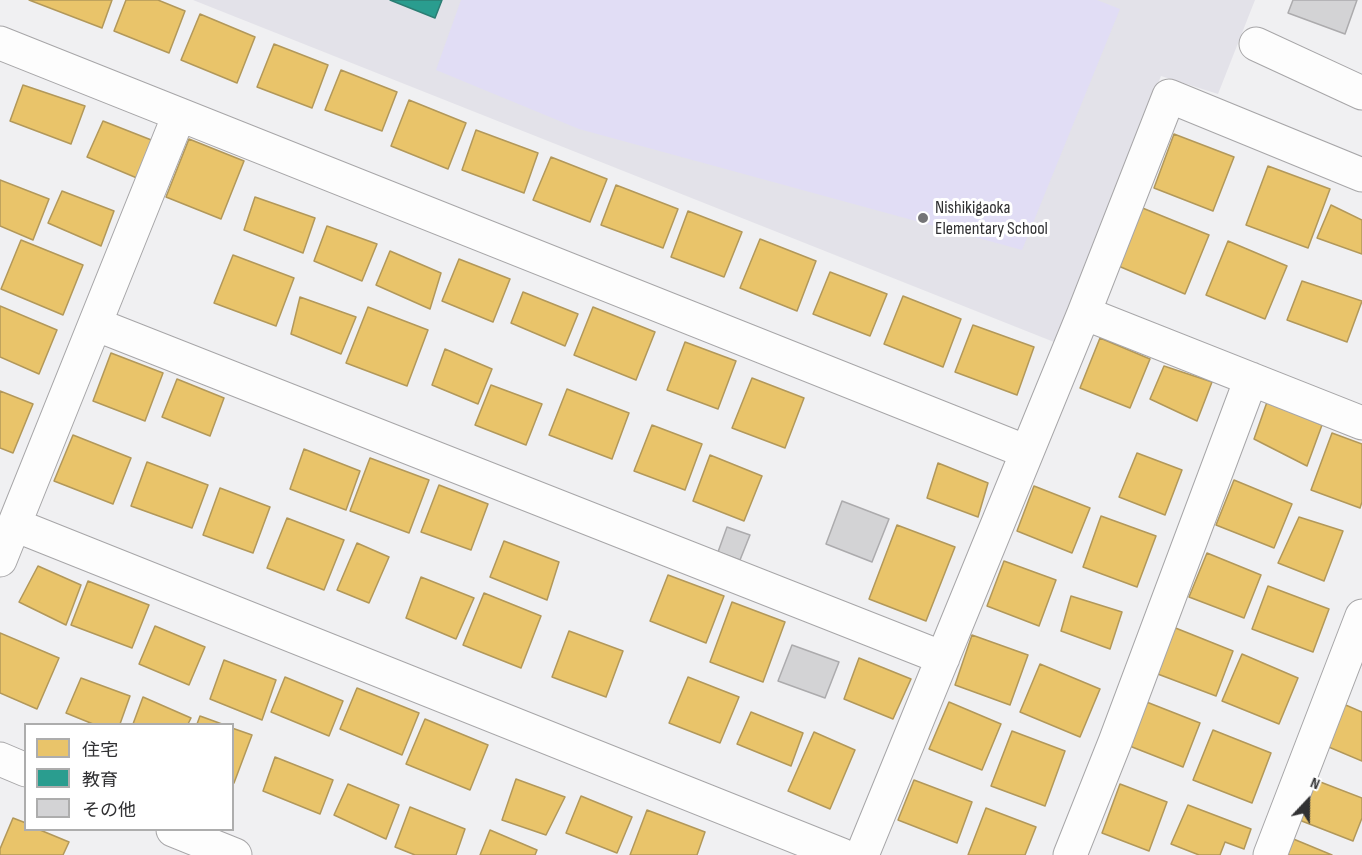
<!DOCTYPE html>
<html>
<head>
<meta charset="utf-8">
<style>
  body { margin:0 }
  #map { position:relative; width:1362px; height:855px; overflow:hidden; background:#f0f0f2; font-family:"Sofia Sans Condensed","Noto Sans JP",sans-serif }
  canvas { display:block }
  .legend { position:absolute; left:24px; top:723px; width:210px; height:108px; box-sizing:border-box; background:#fff; border:2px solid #adadad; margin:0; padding:8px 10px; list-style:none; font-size:18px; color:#313133 }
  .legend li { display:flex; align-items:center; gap:12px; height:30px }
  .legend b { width:30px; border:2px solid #adadad }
  .north { position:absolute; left:1278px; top:771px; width:60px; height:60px; -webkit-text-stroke:4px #fff; paint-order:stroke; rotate:22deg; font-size:16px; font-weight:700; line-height:24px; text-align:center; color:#313133 }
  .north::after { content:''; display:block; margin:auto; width:21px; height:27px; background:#313133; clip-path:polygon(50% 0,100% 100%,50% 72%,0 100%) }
</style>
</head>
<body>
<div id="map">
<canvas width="1362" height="855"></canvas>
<ul class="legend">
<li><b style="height:16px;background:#e9c46a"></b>住宅</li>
<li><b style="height:16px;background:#2a9d8f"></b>教育</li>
<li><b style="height:16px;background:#d3d3d5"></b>その他</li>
</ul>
<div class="north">N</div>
</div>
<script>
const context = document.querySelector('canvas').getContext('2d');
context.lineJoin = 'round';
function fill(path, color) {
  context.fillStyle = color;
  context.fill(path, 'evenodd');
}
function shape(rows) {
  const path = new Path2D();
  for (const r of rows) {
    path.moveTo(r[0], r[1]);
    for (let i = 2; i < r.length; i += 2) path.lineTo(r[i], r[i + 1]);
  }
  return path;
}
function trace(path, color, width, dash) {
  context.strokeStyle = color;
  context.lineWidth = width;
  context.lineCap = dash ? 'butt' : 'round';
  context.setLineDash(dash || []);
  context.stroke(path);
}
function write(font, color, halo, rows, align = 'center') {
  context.font = font + ' "Sofia Sans Condensed",sans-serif';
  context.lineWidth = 6;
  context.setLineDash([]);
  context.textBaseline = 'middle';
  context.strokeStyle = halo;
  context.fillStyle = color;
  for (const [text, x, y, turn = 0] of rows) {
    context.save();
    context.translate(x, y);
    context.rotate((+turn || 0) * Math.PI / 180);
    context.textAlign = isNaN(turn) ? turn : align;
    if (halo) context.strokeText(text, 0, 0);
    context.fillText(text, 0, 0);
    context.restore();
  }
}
const built = shape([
  [193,0,1255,0,1218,94,1161,76,1054,342]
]);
const green = shape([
  [461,0,1097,0,1120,9,1022,250,579,129,436,70]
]);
const homes = shape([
  [29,0,112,0,102,28,29,0],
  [126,0,158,0,185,11,169,53,114,31,126,0],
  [200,14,255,37,237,83,181,60,200,14],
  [274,44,328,65,312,108,257,87,274,44],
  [341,70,397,92,382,131,325,110,341,70],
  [23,85,85,106,71,144,10,121,23,85],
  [409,100,466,123,448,169,391,146,409,100],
  [103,121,159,143,144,181,87,157,103,121],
  [476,130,538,153,524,193,462,170,476,130],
  [1174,134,1234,157,1213,211,1154,188,1174,134],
  [189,139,244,161,221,219,166,197,189,139],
  [551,157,607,179,590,222,533,200,551,157],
  [1268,166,1330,189,1308,248,1246,225,1268,166],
  [0,180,49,199,33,240,0,226,0,180],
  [616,185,678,209,663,248,601,225,616,185],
  [62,191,114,211,101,246,48,223,62,191],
  [255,197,315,218,303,253,244,230,255,197],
  [1331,205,1362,220,1362,254,1317,238,1331,205],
  [1140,207,1209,235,1185,294,1116,265,1140,207],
  [688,211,742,232,724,277,671,257,688,211],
  [327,226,377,244,362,281,314,261,327,226],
  [760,239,816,261,797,311,740,288,760,239],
  [21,240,83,265,63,315,1,289,21,240],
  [1228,241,1287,266,1265,319,1206,295,1228,241],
  [390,251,441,273,430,309,376,285,390,251],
  [233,255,294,278,276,326,214,303,233,255],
  [459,259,510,279,493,322,442,301,459,259],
  [830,272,887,294,870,336,813,314,830,272],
  [1302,281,1362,301,1347,342,1287,320,1302,281],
  [523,292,578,314,565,346,511,323,523,292],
  [903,296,961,319,943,367,884,344,903,296],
  [300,297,356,317,341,354,291,334,300,297],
  [0,306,57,330,39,374,0,357,0,306],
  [368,307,428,330,407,386,346,363,368,307],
  [593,307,655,332,636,380,574,355,593,307],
  [973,325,1034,347,1017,395,955,372,973,325],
  [1100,338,1150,359,1130,408,1080,388,1100,338],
  [685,342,736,361,718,409,667,390,685,342],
  [445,349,492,369,478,404,432,385,445,349],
  [111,353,163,373,145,421,93,401,111,353],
  [1164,366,1212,382,1197,421,1150,399,1164,366],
  [752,378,804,398,785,448,732,428,752,378],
  [177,379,224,398,210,436,162,417,177,379],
  [491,385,542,404,526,445,475,425,491,385],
  [567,389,629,413,612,459,549,435,567,389],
  [0,391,33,404,13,453,0,448,0,391],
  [1267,402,1322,425,1307,466,1254,439,1267,402],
  [652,425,702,444,685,490,634,471,652,425],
  [1332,433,1362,444,1362,502,1360,508,1311,490,1332,433],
  [73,435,131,458,113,504,54,481,73,435],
  [304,449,360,471,346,510,290,489,304,449],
  [1137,453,1182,470,1165,515,1119,497,1137,453],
  [710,455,762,476,744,521,693,501,710,455],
  [370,458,429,480,409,533,350,511,370,458],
  [147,462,208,485,192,528,131,506,147,462],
  [938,463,988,483,978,517,927,498,938,463],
  [1234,480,1292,504,1274,548,1216,525,1234,480],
  [439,485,488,504,471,550,421,532,439,485],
  [1034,486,1090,508,1072,553,1017,531,1034,486],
  [220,488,270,507,253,553,203,535,220,488],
  [1101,516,1156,536,1137,587,1083,567,1101,516],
  [1299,517,1343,531,1324,581,1278,563,1299,517],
  [287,518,344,540,324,590,267,568,287,518],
  [897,525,955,547,926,621,869,599,897,525],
  [504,541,559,562,547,600,490,577,504,541],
  [357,543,389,557,369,603,337,590,357,543],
  [1207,553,1261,575,1244,618,1189,597,1207,553],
  [1004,561,1056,580,1039,626,987,606,1004,561],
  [38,566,81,585,66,625,19,602,38,566],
  [668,575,724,596,706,643,650,621,668,575],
  [421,577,474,598,456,639,406,618,421,577],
  [88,581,149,605,132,648,71,625,88,581],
  [1268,586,1329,609,1313,652,1252,629,1268,586],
  [484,593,541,616,521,668,463,645,484,593],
  [1071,596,1122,612,1110,649,1061,631,1071,596],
  [732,602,785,622,763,682,710,662,732,602],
  [155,626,205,647,189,685,139,664,155,626],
  [1173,627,1233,651,1216,696,1155,673,1173,627],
  [569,631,623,651,606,697,552,677,569,631],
  [0,633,59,658,37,709,0,693,0,633],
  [972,635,1028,655,1010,705,955,685,972,635],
  [1242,654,1298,678,1279,724,1222,701,1242,654],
  [859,658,911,679,893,719,844,699,859,658],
  [224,660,276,680,262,720,210,699,224,660],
  [1040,664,1100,689,1080,737,1020,712,1040,664],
  [285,677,343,701,329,736,271,712,285,677],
  [688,677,739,697,720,743,669,723,688,677],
  [81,678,130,696,120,724,93,724,66,713,81,678],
  [357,688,419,713,402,755,340,729,357,688],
  [143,697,191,718,188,724,133,724,143,697],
  [1144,701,1200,723,1183,767,1127,745,1144,701],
  [949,702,1001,724,982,770,929,749,949,702],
  [1341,703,1362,712,1362,761,1324,745,1341,703],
  [751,712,803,733,791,766,737,744,751,712],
  [200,716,222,724,197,724,200,716],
  [425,719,488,745,470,790,406,764,425,719],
  [232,728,252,735,234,783,232,782,232,728],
  [1213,730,1271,753,1252,803,1193,780,1213,730],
  [1012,731,1065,751,1045,806,991,786,1012,731],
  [814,732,855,750,830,809,788,791,814,732],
  [275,757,333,780,320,814,263,791,275,757],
  [1310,778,1362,798,1362,818,1353,841,1294,818,1310,778],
  [516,779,565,797,546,835,502,820,516,779],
  [914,780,972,802,957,843,898,820,914,780],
  [348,784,399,805,386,839,334,815,348,784],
  [1120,784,1167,802,1149,851,1102,833,1120,784],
  [581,796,632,817,617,853,566,833,581,796],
  [1188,805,1251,829,1244,849,1225,842,1220,855,1199,855,1171,844,1188,805],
  [410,807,465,829,456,855,415,855,395,847,410,807],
  [986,808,1036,827,1025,855,968,855,986,808],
  [647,810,705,832,697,855,630,855,647,810],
  [13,818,26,823,26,830,40,830,69,842,63,855,0,855,0,849,13,818],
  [490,830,537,850,535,855,480,855,490,830],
  [1291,838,1332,855,1285,855,1291,838]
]);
const schools = shape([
  [390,0,442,0,435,18,390,0]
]);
const building = shape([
  [1293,0,1357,0,1345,34,1288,13,1293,0],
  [842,501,889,519,872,562,826,544,842,501],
  [727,527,750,535,740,560,718,552,727,527],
  [792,645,839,662,825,698,778,681,792,645]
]);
const minor = shape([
  [0,43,1027,452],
  [1256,44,1362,93],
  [1084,313,1362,423],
  [95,324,943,658],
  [15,525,842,855],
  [0,560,179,115],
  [0,759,26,770],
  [173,830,235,855],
  [862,855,1084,313,1169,96,1362,175],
  [1070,855,1115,742,1251,379],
  [1270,855,1362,616]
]);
const markers = [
  [923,218,6,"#747476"]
];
const poiNames = [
  ["Nishikigaoka",935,208],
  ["Elementary School",935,229]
];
fill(built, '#e3e2e9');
fill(green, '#e1ddf5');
fill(homes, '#e9c46a');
trace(homes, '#b2985a', 1.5);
fill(schools, '#2a9d8f');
trace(schools, '#2c7d73', 1.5);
fill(building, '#d3d3d5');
trace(building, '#acabad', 1.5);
trace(minor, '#a7a6a8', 35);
trace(minor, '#fdfdfd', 33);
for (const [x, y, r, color] of markers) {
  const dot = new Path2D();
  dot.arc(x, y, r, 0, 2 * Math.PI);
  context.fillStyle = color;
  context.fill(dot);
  trace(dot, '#fff', 2);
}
write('18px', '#313133', '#fff', poiNames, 'left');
</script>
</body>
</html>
